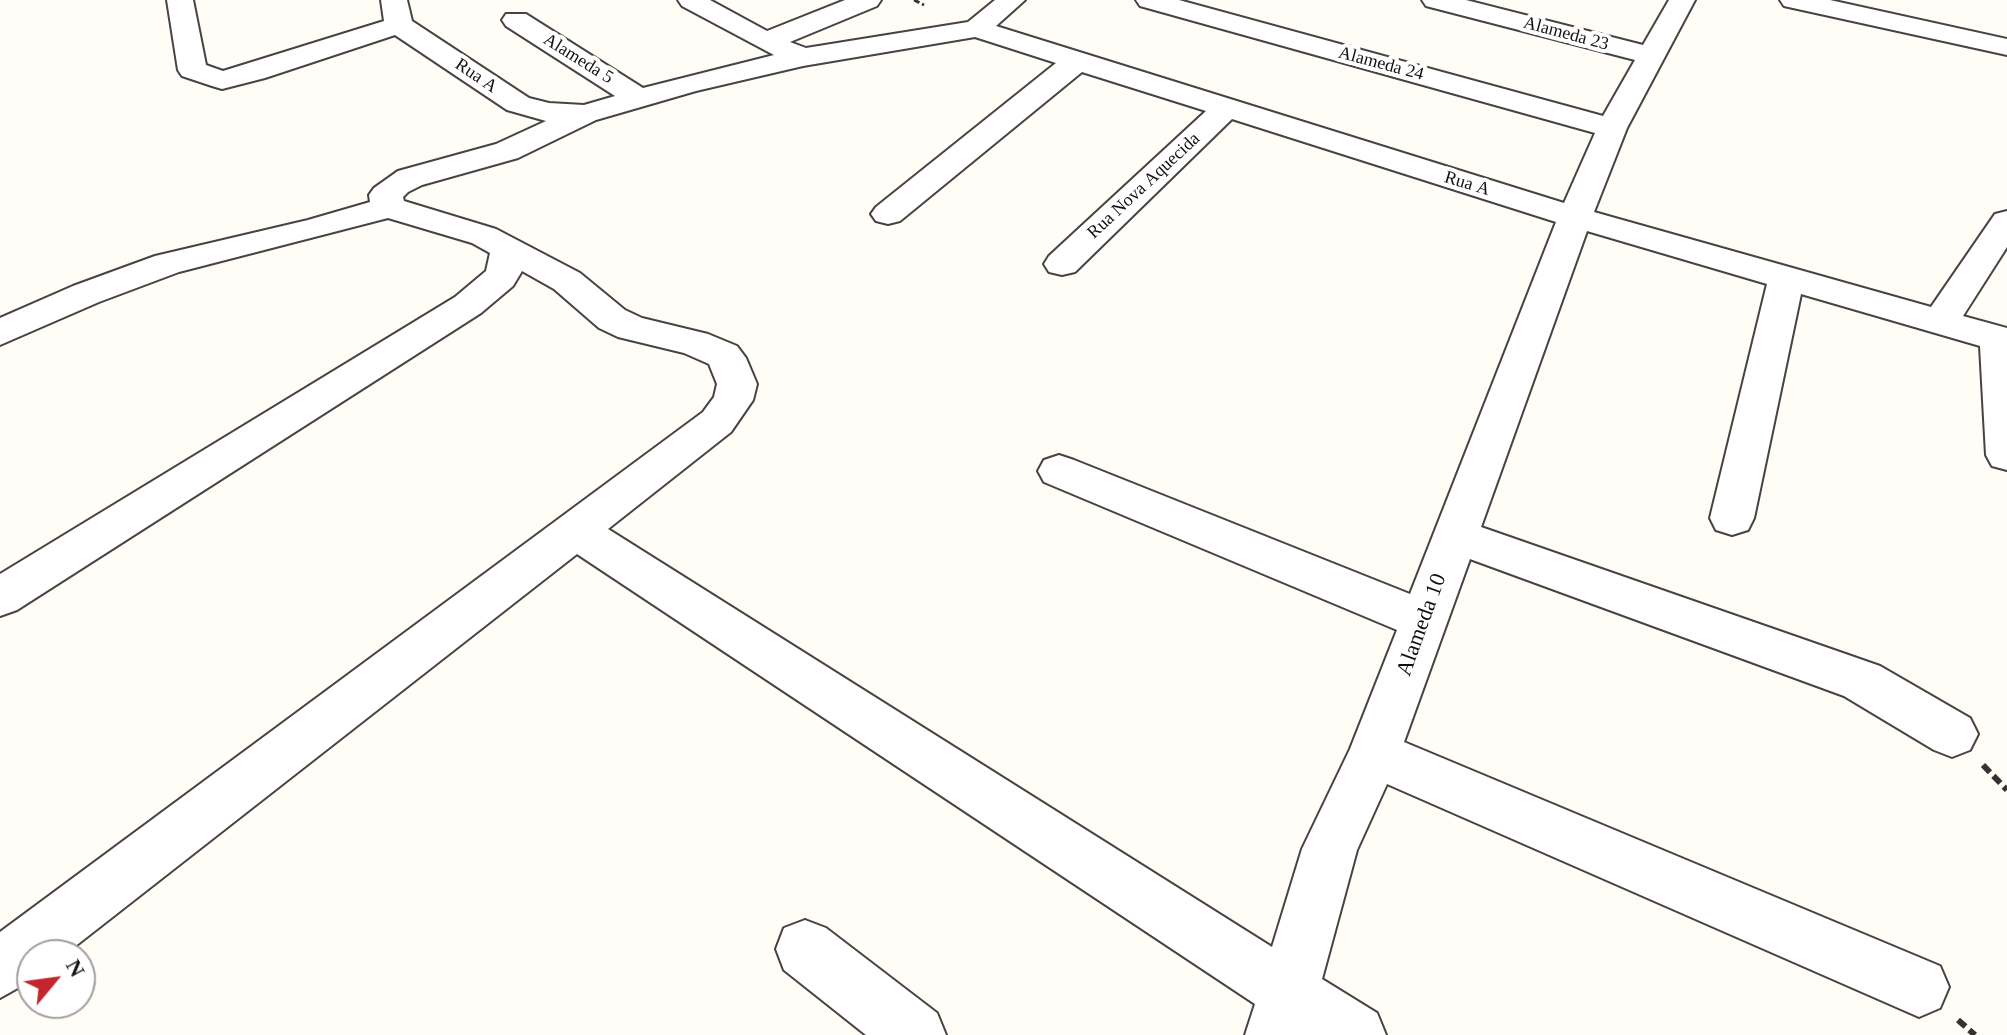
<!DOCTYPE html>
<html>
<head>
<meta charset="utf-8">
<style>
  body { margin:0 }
  #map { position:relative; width:2007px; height:1035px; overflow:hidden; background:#fffdf5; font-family:"Times New Roman",serif }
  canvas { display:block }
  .north { position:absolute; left:16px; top:939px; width:80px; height:80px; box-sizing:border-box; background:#fff; border:2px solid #a0a0a0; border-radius:50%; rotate:61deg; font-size:22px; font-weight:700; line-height:32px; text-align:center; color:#111 }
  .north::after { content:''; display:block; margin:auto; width:28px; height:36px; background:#c4262e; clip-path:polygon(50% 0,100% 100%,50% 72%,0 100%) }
</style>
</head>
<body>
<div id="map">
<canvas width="2007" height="1035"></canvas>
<div class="north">N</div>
</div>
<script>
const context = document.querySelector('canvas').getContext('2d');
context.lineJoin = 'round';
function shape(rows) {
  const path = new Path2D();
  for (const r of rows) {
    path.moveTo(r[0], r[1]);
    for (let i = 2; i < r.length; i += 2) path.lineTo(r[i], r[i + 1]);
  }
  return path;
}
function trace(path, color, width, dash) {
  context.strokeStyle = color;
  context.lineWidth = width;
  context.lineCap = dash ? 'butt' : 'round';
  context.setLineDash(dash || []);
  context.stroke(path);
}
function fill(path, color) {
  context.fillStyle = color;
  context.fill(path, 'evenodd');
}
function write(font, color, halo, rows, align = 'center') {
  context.font = font + ' "Times New Roman",serif';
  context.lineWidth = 8;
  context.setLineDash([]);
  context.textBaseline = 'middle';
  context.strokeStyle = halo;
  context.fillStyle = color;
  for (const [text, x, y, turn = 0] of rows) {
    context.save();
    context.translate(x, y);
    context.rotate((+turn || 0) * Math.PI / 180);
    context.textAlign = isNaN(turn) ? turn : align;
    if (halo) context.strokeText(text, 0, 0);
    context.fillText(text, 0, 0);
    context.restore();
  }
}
const pathFar1 = shape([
  [914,0,924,5]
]);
const path = shape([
  [1983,765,2007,790],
  [1958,1020,1975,1035]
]);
const minor = shape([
  [167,0,193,0,206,65,223,71,384,21,381,0,407,0,412,21,529,98,549,103,584,105,615,96,506,26,502,20,506,14,526,14,643,88,774,55,682,6,678,0,710,0,767,31,845,0,881,0,877,6,790,42,806,48,968,22,995,0,1025,0,996,26,1564,203,1595,133,1140,6,1136,0,1179,0,1603,116,1635,60,1426,6,1422,0,1466,0,1643,45,1669,0,1695,0,1627,128,1594,212,1931,307,1995,214,2007,211,2007,247,1963,316,2007,328,2007,470,1992,466,1986,455,1980,346,1801,294,1754,518,1748,530,1732,535,1716,530,1710,518,1767,284,1587,231,1481,527,1880,666,1970,718,1978,734,1970,750,1952,757,1934,750,1844,696,1470,559,1404,742,1940,966,1949,987,1940,1008,1919,1017,1387,784,1357,850,1322,979,1377,1013,1386,1035,1245,1035,1255,1004,577,554,64,955,32,955,32,980,0,998,0,932,703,412,714,397,717,384,709,364,684,353,618,337,599,328,554,289,522,271,513,286,481,313,17,610,0,616,0,574,455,297,486,271,490,253,472,243,388,218,179,272,99,302,0,345,0,318,73,286,155,256,308,220,370,202,369,195,374,188,398,171,496,144,546,121,507,110,395,35,265,78,222,89,212,86,182,76,178,70,167,0],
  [975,37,1056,63,876,207,871,214,876,221,888,224,900,221,1082,72,1206,111,1049,256,1044,264,1049,272,1062,275,1075,272,1232,119,1556,222,1410,594,1074,460,1059,455,1044,460,1038,471,1044,482,1397,630,1350,749,1302,849,1272,947,608,529,731,432,753,400,757,384,746,358,737,346,708,334,642,318,625,310,580,273,496,229,404,201,403,197,408,192,422,185,518,158,596,120,696,91,803,66,975,37],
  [1780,0,1830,0,2007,39,2007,55,1793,8,1784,6,1780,0],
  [805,920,826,928,937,1013,946,1035,866,1035,784,970,776,949,784,928,805,920]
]);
const farStreetnames = [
  ["Alameda 23",1566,34,15],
  ["Alameda 5",578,59,32],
  ["Alameda 24",1381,64,15],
  ["Rua A",476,76,34],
  ["Rua A",1467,184,17],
  ["Rua Nova Aquecida",1144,186,-43]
];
const streetNames = [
  ["Alameda 10",1422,625,-70]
];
trace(minor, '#444', 4);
trace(pathFar1, '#333', 3, [6, 3]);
trace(path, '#333', 6, [10, 5]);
fill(minor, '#fff');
write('18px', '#111', '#fff', farStreetnames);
write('22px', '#111', '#fff', streetNames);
</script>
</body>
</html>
